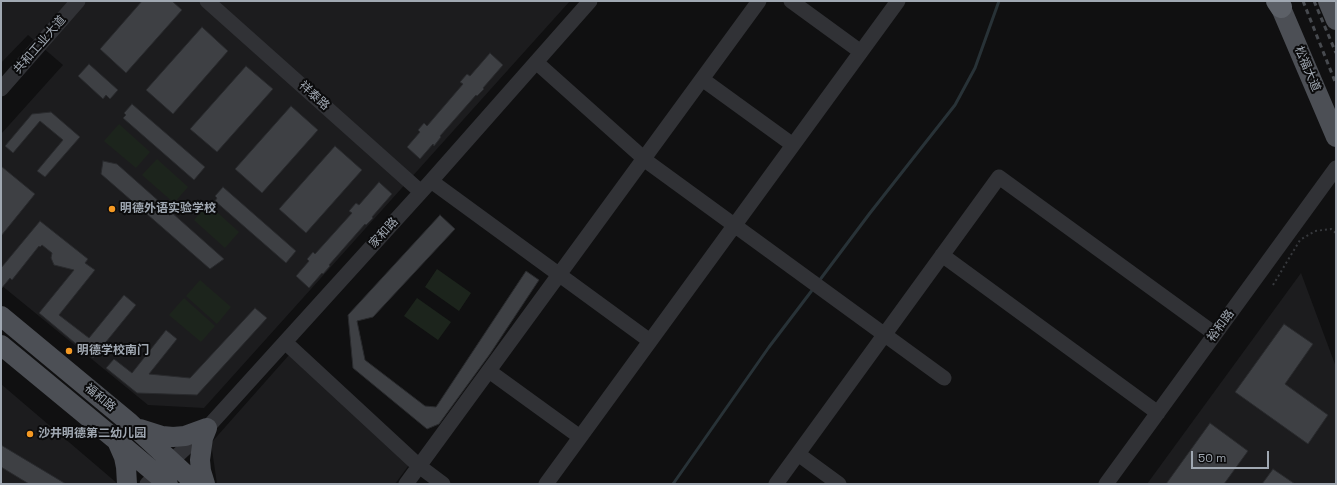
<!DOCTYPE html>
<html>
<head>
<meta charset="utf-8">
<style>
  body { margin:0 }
  #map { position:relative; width:1337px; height:485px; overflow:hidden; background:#101011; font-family:"Space Grotesk",sans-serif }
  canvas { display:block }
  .frame { position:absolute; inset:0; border:2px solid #a0a8b2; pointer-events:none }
  .scale { position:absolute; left:1191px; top:451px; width:78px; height:18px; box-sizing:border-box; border:2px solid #a0a8b2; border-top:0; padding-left:5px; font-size:12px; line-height:14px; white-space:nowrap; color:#a0a8b2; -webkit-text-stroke:3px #0b0b0c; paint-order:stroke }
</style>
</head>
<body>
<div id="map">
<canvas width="1337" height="485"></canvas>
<div class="frame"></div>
<div class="scale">50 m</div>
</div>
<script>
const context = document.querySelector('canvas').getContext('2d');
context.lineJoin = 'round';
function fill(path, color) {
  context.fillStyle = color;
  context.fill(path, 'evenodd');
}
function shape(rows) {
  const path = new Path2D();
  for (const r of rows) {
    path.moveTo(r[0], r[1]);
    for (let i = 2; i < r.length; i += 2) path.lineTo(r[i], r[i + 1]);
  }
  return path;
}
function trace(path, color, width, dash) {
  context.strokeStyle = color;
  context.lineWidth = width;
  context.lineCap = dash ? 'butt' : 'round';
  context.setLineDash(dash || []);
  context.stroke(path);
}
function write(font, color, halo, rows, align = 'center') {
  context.font = font + ' "Space Grotesk","Noto Sans SC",sans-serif';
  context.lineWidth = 4;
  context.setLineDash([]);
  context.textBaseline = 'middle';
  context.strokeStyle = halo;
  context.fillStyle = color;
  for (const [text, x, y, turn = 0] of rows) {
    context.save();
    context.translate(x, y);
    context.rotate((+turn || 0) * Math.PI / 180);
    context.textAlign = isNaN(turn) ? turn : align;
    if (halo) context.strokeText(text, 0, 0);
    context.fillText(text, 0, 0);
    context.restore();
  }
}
const built = shape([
  [1,1,570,1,204,408,148,405,1,285,1,134,63,65,28,35,1,63],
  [1301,273,1336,367,1336,484,1147,484],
  [289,355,409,465,395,484,217,484,211,443],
  [1,384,118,484,1,484]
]);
const green = shape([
  [119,124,150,152,136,168,104,141],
  [157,159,188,187,174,203,142,175],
  [208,204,239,232,225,248,194,220],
  [437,269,471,293,459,311,425,287],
  [200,280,231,307,217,324,186,296],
  [184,298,215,326,201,342,169,315],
  [417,298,451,322,438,340,404,316]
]);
const stream = shape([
  [819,281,870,213,955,105,975,68,999,1],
  [673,484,769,347,813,289]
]);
const building = shape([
  [142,1,172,1,182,10,126,73,100,49,142,1],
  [202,27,228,51,173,114,146,90,202,27],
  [490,53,503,65,483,88,484,89,477,96,476,95,440,136,441,137,434,146,433,144,420,159,407,147,420,132,418,130,424,123,427,126,463,84,460,82,467,74,470,76,490,53],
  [89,64,118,90,110,99,106,95,103,99,78,76,89,64],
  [246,66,273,89,217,152,190,129,246,66],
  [132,104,205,167,194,180,123,118,126,115,124,113,132,104],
  [291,106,318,130,262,193,235,169,291,106],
  [51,112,80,137,45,177,37,171,63,140,40,121,13,153,5,146,32,114,51,112],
  [335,146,362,170,306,233,279,209,335,146],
  [103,161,117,164,224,259,210,269,101,174,103,161],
  [1,166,35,194,1,236,1,166],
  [379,182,392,194,372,217,373,218,366,225,365,224,329,265,330,266,323,274,322,273,309,288,296,276,309,261,307,259,313,252,315,254,352,213,349,211,356,203,359,205,379,182],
  [223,187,296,251,286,263,215,201,217,198,215,196,223,187],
  [440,215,455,229,373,317,357,321,365,360,425,406,436,407,526,271,539,280,490,354,439,424,427,429,353,368,348,315,440,215],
  [40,221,88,259,85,263,95,270,59,315,89,338,124,295,136,305,93,358,39,313,74,270,54,265,51,258,52,253,42,245,40,247,39,246,12,280,10,278,1,289,1,268,40,221],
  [255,308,267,318,197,395,137,393,106,368,114,359,132,373,166,330,177,339,149,374,190,378,255,308],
  [1284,324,1313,344,1285,384,1328,415,1308,444,1235,392,1284,324],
  [1210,423,1248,451,1224,484,1166,484,1210,423],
  [1,445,66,484,29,484,1,467,1,445],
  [1273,469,1295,484,1262,484,1273,469]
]);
const path = shape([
  [1273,285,1300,240,1315,231,1331,229,1336,233]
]);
const minor = shape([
  [207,1,421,192],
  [791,1,861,52],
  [536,62,649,163,944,378],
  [702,79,793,145],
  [1,89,78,1],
  [431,181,650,341],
  [942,255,1158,413],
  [285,342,419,466,443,484],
  [489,371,580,437],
  [798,454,839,484],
  [147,484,207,428,431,181,590,1],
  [406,484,759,1],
  [546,484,898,1],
  [776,484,999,177,1215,334],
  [1106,484,1336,168]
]);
const major = shape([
  [1278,1,1336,137],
  [1328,1,1336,20],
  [1,316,130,423,196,484],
  [1,345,116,440,168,484],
  [140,429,162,436,173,437,185,436,207,428],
  [117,441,124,457,126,467,127,484],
  [205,484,201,471,200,460,203,438,207,428]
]);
const highway = shape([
  [1277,1,1281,7]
]);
const rail = shape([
  [1303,1,1336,84],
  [1314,1,1336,53]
]);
const markers = [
  [112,209,4,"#f59923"],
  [69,351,4,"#f59923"],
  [30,434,4,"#f59923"]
];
const streetNames = [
  ["共和工业大道",40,45,-49],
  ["松福大道",1307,69,67],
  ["祥泰路",314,96,42],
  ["家和路",384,233,-48],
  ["裕和路",1221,326,-54],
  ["福和路",100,398,40]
];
const poiNames = [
  ["明德外语实验学校",120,209],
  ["明德学校南门",77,351],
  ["沙井明德第二幼儿园",38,434]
];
fill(built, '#1c1c1e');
fill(green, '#1c241c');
trace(stream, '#283237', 3);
fill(building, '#3e4044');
trace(building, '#292a2d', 1);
trace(path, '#37393d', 2, [2, 3]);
trace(minor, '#313236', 15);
trace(major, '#4c4f55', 20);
trace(highway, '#5c6067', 22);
trace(rail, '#474a4f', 3, [5, 4]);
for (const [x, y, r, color] of markers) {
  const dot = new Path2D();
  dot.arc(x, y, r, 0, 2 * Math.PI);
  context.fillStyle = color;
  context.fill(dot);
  trace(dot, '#0b0b0c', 1.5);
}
write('12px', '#a0a8b2', '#0b0b0c', streetNames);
write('bold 12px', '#a0a8b2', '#0b0b0c', poiNames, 'left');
</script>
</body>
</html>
